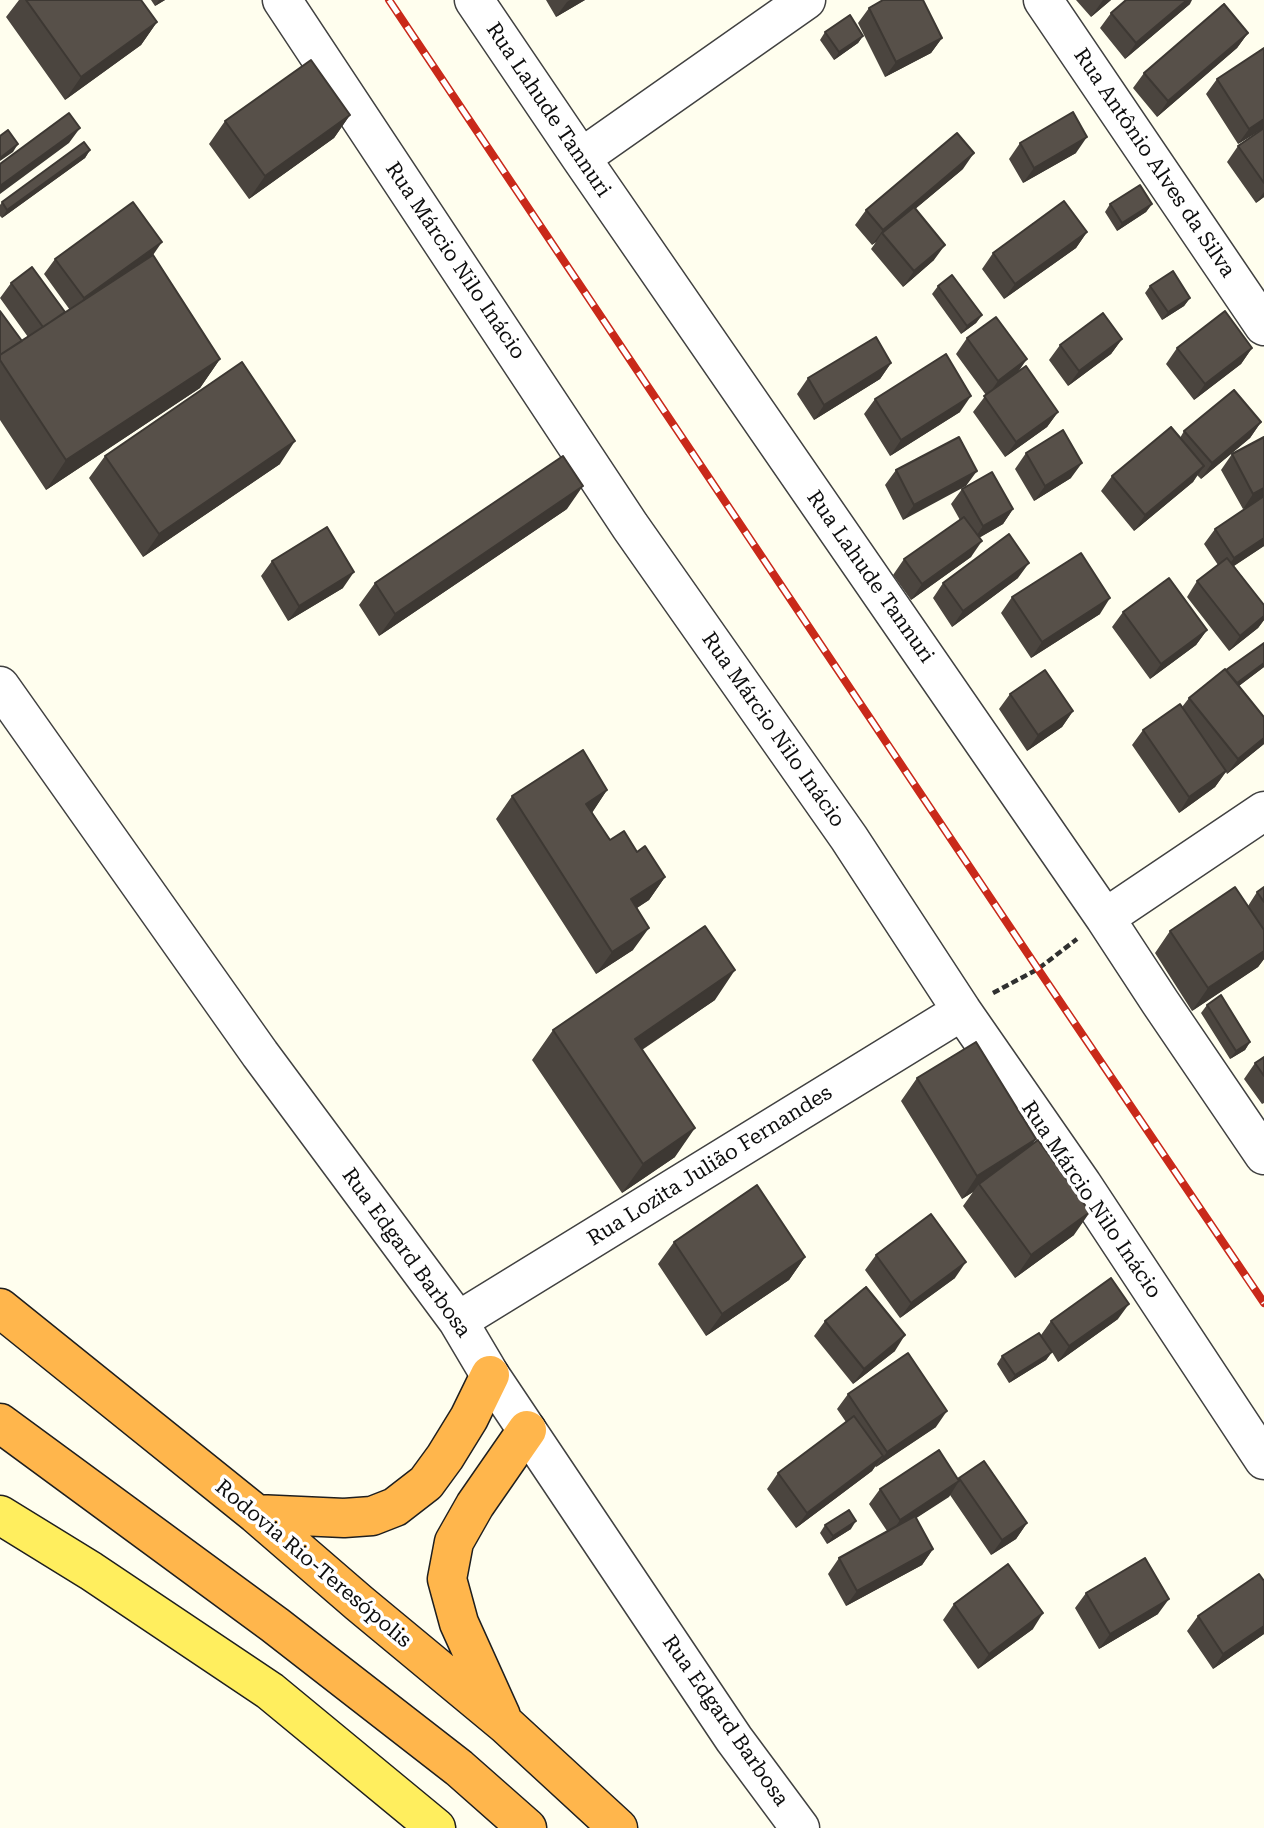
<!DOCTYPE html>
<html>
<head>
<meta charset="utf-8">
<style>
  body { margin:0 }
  canvas { display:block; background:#fffeee }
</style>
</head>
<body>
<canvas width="1264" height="1828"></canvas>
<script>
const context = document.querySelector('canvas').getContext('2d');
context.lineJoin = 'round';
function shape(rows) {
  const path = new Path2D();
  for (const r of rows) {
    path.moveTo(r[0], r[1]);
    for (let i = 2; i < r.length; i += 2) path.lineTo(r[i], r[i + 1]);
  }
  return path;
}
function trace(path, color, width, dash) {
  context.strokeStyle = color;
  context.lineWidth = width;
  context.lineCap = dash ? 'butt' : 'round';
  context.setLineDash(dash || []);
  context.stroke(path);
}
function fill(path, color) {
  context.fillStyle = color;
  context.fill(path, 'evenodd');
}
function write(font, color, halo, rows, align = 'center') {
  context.font = font + ' "Roboto Serif",serif';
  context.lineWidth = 7;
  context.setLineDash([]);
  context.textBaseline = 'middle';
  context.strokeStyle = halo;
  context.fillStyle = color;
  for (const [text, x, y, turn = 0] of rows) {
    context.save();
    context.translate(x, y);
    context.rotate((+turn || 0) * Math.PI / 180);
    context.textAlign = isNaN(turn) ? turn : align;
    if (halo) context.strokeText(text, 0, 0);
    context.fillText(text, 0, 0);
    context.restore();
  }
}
const path = shape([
  [993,993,1038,969,1077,939]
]);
const minor = shape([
  [282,0,630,526,849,838,962,1011,1082,1184,1264,1460],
  [474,0,581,158,1105,918,1160,1002,1264,1155],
  [1043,0,1264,326],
  [581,158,806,0],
  [0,686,260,1054,458,1321,490,1375,734,1739,800,1828],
  [1105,918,1264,811],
  [458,1321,962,1011]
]);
const major = shape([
  [0,1515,91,1571,270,1691,436,1828]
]);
const highway = shape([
  [0,1308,256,1514,359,1603,505,1724,618,1828],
  [0,1423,275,1625,459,1768,527,1828],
  [256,1514,344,1518,372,1516,395,1507,426,1483,445,1457,469,1418,490,1375],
  [501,1716,459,1623,447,1579,454,1542,475,1505,527,1430]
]);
const rail = shape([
  [389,0,1038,969,1264,1303]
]);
const wall = shape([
  [19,0,141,0,157,22,141,45,65,100,6,17],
  [151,0,165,0,155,6],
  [546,0,585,0,556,17],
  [1076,0,1111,0,1091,17],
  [1190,4,1125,59,1100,28,1111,13],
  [869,8,942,38,931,53,885,77,858,23],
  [825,32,863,36,858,43,834,60,820,40],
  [1248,33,1237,48,1157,117,1133,88,1144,73],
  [1217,79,1264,128,1238,144,1206,94],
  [350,115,334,138,249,199,209,144,225,121],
  [1264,128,1264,197,1256,203,1227,162,1238,146],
  [1020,143,1076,153,1023,183,1009,159],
  [90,150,85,158,2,218,0,216,0,205,2,202],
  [963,169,915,209,934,260,903,287,871,249,876,242,872,245,855,225,866,210],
  [1110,204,1152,204,1146,212,1117,231,1105,212],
  [1087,232,1076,248,1004,299,982,269,993,253],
  [153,255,220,359,200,388,46,490,0,420,0,311,22,341,28,337,0,298,11,283,65,312,70,310,44,274,55,259],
  [938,286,982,315,976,323,961,334,932,294],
  [1150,286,1190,298,1184,306,1162,320,1145,293],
  [967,338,1018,371,1058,412,1047,427,1005,457,973,412,986,395,956,354],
  [1122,339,1111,354,1068,386,1049,360,1060,345],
  [1177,348,1252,348,1241,364,1194,400,1166,364],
  [891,363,880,379,814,420,797,394,808,378],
  [875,399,960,412,890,456,864,414],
  [1261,422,1250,438,1201,479,1197,475,1193,482,1134,531,1101,491,1112,476,1180,438,1184,431],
  [1264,437,1264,546,1234,566,1264,605,1264,620,1258,628,1229,651,1187,597,1197,581,1218,565,1204,544,1215,529,1252,505,1243,509,1221,470,1232,454],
  [1026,453,1071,478,1034,501,1015,469],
  [105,456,280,464,143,557,89,478],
  [896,470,977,471,903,520,885,485],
  [962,489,1013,509,1003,524,979,538,971,557,911,600,893,575,904,559,960,520,951,504],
  [567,509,379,636,359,605,375,583],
  [272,561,343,588,288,621,261,576],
  [1018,578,952,627,933,598,943,583],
  [1012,597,1100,614,1031,658,1001,613],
  [1123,612,1207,630,1196,645,1150,679,1112,627],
  [1264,643,1264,667,1239,686,1264,717,1264,744,1227,774,1226,772,1215,787,1179,813,1132,745,1143,730,1182,707,1189,698],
  [1010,694,1073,711,1062,727,1027,751,999,709],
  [607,790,592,812,610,840,637,852,665,877,649,900,637,908,633,950,596,974,496,819,512,796],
  [1264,887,1264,959,1258,967,1192,1011,1155,953,1170,931,1248,906,1257,892],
  [715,1000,642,1050,675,1157,622,1193,532,1060,553,1030],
  [1207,1005,1250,1042,1245,1050,1230,1059,1201,1013],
  [1264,1057,1264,1103,1262,1104,1244,1079,1255,1063],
  [917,1078,1034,1143,1074,1235,1015,1278,963,1206,973,1192,962,1199,901,1101],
  [674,1242,805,1257,789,1280,706,1336,658,1264],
  [876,1255,955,1278,900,1318,865,1270],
  [1118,1319,1058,1362,1052,1352,1046,1360,1009,1383,997,1364,1002,1356,1041,1335,1051,1321],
  [825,1321,895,1351,853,1384,814,1336],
  [848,1394,936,1427,876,1467,875,1466,872,1471,796,1528,767,1489,778,1473,846,1422,837,1409],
  [959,1478,1027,1523,1016,1539,991,1555,950,1495,916,1518,933,1549,922,1565,846,1606,828,1574,839,1558,887,1531,869,1504,880,1489,958,1480],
  [825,1525,851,1529,827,1544,820,1533],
  [1086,1593,1158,1614,1099,1649,1075,1608],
  [954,1604,1033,1629,978,1669,943,1620],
  [1198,1616,1264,1634,1213,1669,1187,1631]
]);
const shadedWall = shape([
  [159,0,165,0,155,6],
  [570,0,585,0,556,17,567,2],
  [1103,0,1111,0,1091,17],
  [1187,0,1192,0,1190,4,1125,59,1136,43],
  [157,22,141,45,65,100,81,77],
  [1248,33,1237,48,1157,117,1168,101],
  [863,36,858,43,834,60,839,52],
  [942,38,931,53,885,77,896,62],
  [350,115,334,138,249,199,265,176],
  [1264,119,1264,128,1238,144,1249,129],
  [80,128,69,143,0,194,0,186],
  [1087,137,1076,153,1023,183,1034,168],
  [18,144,13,152,0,161,0,158],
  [90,150,85,158,2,218,7,210],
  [974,153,963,169,884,235,882,233,876,242,872,245,883,230],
  [1264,192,1264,197,1256,203],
  [1152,204,1146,212,1117,231,1122,223],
  [1087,232,1076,248,1004,299,1015,284],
  [162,242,151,258,73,314,84,298],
  [945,245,934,260,903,287,914,271],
  [1190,298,1184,306,1162,320,1168,312],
  [982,315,976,323,961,334,967,326],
  [1122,339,1111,354,1068,386,1079,371],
  [1252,348,1241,364,1194,400,1205,384],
  [220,359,200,388,46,490,66,460],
  [1027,359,1016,375,987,397,998,381],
  [891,363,880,379,814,420,824,405],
  [971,396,960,412,890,456,901,440],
  [1058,412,1047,427,1005,457,1016,442],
  [1261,422,1250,438,1201,479,1212,463],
  [295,441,280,464,143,557,159,534],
  [1082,463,1071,478,1034,501,1045,486],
  [1204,466,1193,482,1134,531,1145,515],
  [977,471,966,486,903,520,914,505],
  [583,486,567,509,379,636,395,614],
  [1264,488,1264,498,1243,509,1253,494],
  [1013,509,1003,524,973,541,983,526],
  [1264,538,1264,546,1223,573,1234,558],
  [982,541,971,557,911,600,922,584],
  [1029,563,1018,578,952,627,963,611],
  [354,572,343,588,288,621,299,606],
  [1110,598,1100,614,1031,658,1042,642],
  [1264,616,1264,620,1258,628,1229,651,1240,636],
  [1207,630,1196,645,1150,679,1161,664],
  [1264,663,1264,667,1228,694,1233,686],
  [1073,711,1062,727,1027,751,1038,735],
  [1264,738,1264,744,1227,774,1238,759],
  [1226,771,1215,787,1179,813,1189,797],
  [607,790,592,813,586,804],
  [665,877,649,900,615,922,631,899],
  [649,928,633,950,596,974,612,952],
  [1264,951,1264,959,1258,967,1192,1011,1208,988],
  [735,970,715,1000,614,1068,635,1039],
  [1250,1042,1245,1050,1230,1059,1236,1051],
  [695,1128,675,1157,622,1193,643,1164],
  [1036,1139,1020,1162,979,1184,973,1192,962,1199,977,1176],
  [1090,1212,1074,1235,1015,1278,1031,1255],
  [805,1257,789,1280,706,1336,722,1314],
  [966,1262,955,1278,900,1318,911,1303],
  [1129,1304,1118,1319,1058,1362,1069,1346],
  [905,1335,895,1351,853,1384,864,1369],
  [1052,1352,1046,1360,1009,1383,1015,1375],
  [947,1411,936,1427,876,1467,887,1452],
  [883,1456,872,1471,796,1528,807,1513],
  [959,1481,949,1497,890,1535,900,1520],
  [856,1521,851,1529,827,1544,833,1536],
  [1027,1523,1016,1539,991,1555,1002,1540],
  [933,1549,922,1565,846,1606,857,1591],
  [1169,1599,1158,1614,1099,1649,1110,1634],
  [1043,1613,1033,1629,978,1669,989,1654],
  [1264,1626,1264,1634,1213,1669,1223,1654]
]);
const building = shape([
  [26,0,141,0,157,22,81,77,26,0],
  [883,0,923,0,942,38,896,62,869,8,883,0],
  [1126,0,1187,0,1136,43,1111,13,1126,0],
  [1224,4,1248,33,1168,101,1144,73,1224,4],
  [850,15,863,36,839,52,825,32,850,15],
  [1264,48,1264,119,1249,129,1217,79,1264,48],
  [311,60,350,115,265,176,225,121,311,60],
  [1073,112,1087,137,1034,168,1020,143,1073,112],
  [69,113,80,128,0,186,0,164,69,113],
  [1264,128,1264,183,1238,146,1264,128],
  [8,130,18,144,0,158,0,136,8,130],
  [957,133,974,153,883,230,866,210,957,133],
  [84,142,90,150,7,210,2,202,84,142],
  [1140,185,1152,204,1122,223,1110,204,1140,185],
  [1064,201,1087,232,1015,284,993,253,1064,201],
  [133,202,162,242,84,298,55,259,133,202],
  [914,207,945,245,914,271,882,233,914,207],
  [153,255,220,359,66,460,0,360,0,355,153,255],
  [32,267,65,312,43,327,11,283,32,267],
  [1173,271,1190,298,1168,312,1150,286,1173,271],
  [952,275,982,315,967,326,938,286,952,275],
  [0,311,22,341,0,355,0,311],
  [1225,311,1252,348,1205,384,1177,348,1225,311],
  [1103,313,1122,339,1079,371,1060,345,1103,313],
  [996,317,1027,359,998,381,967,338,996,317],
  [876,337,891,363,824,405,808,378,876,337],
  [946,354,971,396,901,440,875,399,946,354],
  [242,362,295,441,159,534,105,456,242,362],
  [1026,366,1058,412,1016,442,984,396,1026,366],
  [1234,390,1261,422,1212,463,1184,431,1234,390],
  [1171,427,1204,466,1145,515,1112,476,1171,427],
  [1063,430,1082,463,1045,486,1026,453,1063,430],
  [959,437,977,471,914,505,896,470,959,437],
  [1264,437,1264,488,1253,494,1232,454,1264,437],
  [563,456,583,486,395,614,375,583,563,456],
  [992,472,1013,509,983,526,962,489,992,472],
  [1264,496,1264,538,1234,558,1215,529,1264,496],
  [964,517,982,541,922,584,904,559,964,517],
  [327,527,354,572,299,606,272,561,327,527],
  [1009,534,1029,563,963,611,943,583,1009,534],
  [1081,553,1110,598,1042,642,1012,597,1081,553],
  [1227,558,1264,605,1264,616,1240,636,1197,581,1227,558],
  [1169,578,1207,630,1161,664,1123,612,1169,578],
  [1264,643,1264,663,1237,683,1226,670,1264,643],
  [1225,669,1264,717,1264,738,1238,759,1189,698,1225,669],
  [1045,670,1073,711,1038,735,1010,694,1045,670],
  [1180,704,1226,771,1189,797,1143,730,1180,704],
  [583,750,607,790,586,804,610,840,624,831,637,852,645,846,665,877,631,899,649,928,612,952,512,796,583,750],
  [1235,887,1264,930,1264,951,1208,988,1170,931,1235,887],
  [1264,887,1264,902,1257,892,1264,887],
  [705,926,735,970,635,1039,695,1128,643,1164,553,1030,705,926],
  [1221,995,1250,1042,1236,1051,1207,1005,1221,995],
  [976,1042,1036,1139,977,1176,917,1078,976,1042],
  [1264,1057,1264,1076,1255,1063,1264,1057],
  [1038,1140,1090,1212,1031,1255,979,1184,1038,1140],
  [757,1185,805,1257,722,1314,674,1242,757,1185],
  [931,1214,966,1262,911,1303,876,1255,931,1214],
  [1111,1278,1129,1304,1069,1346,1051,1321,1111,1278],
  [866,1287,905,1335,864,1369,825,1321,866,1287],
  [1039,1333,1052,1352,1015,1375,1002,1356,1039,1333],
  [908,1353,947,1411,887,1452,848,1394,908,1353],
  [854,1416,883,1456,807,1513,778,1473,854,1416],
  [939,1450,959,1481,900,1520,880,1489,939,1450],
  [984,1461,1027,1523,1002,1540,959,1478,984,1461],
  [849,1510,856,1521,833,1536,825,1525,849,1510],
  [915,1516,933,1549,857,1591,839,1558,915,1516],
  [1145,1558,1169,1599,1110,1634,1086,1593,1145,1558],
  [1008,1564,1043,1613,989,1654,954,1604,1008,1564],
  [1259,1574,1264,1581,1264,1626,1223,1654,1198,1616,1259,1574]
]);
const streetNames = [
  ["Rua Lahude Tannuri",548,110,56],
  ["Rua Antônio Alves da Silva",1154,163,56],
  ["Rua Márcio Nilo Inácio",455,261,56],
  ["Rua Lahude Tannuri",870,577,55],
  ["Rua Márcio Nilo Inácio",773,730,55],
  ["Rua Lozita Julião Fernandes",710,1166,-32],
  ["Rua Márcio Nilo Inácio",1091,1200,56],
  ["Rua Edgard Barbosa",406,1253,54],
  ["Rodovia Rio-Teresópolis",313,1564,40],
  ["Rua Edgard Barbosa",725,1721,55]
];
trace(minor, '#414141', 41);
trace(major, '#1f1f1f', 41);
trace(highway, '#1f1f1f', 41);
trace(path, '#303030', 4.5, [7, 3.5]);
trace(minor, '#fff', 38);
trace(major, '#ffee5e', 38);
trace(highway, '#ffb64c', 38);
trace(rail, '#c9291a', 8);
trace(rail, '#fff', 5, [16]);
fill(wall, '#4b453f');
fill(shadedWall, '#3d3833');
fill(building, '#575049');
trace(building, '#3d3833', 2);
write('21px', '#0e0e0e', '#fff', streetNames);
</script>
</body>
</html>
